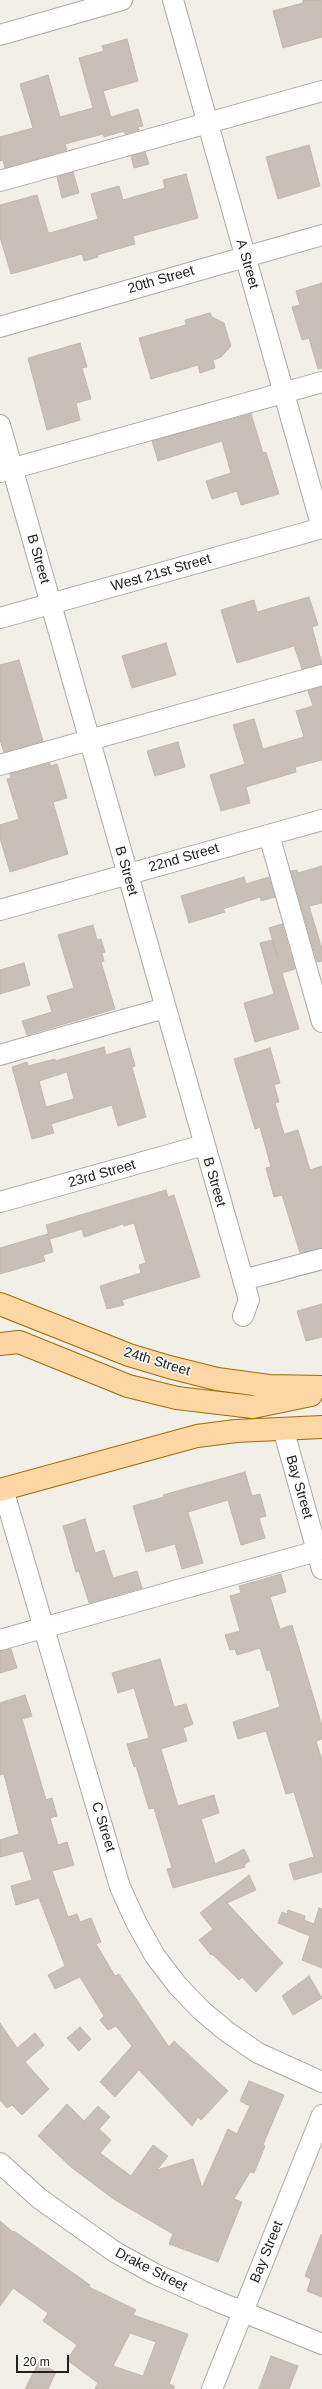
<!DOCTYPE html>
<html>
<head>
<meta charset="utf-8">
<style>
  body { margin:0 }
  #map { position:relative; width:322px; height:2389px; overflow:hidden; background:#f2efe9; font-family:Helvetica,sans-serif }
  canvas { display:block }
  .scale { position:absolute; left:16px; top:2355px; width:53px; height:18px; box-sizing:border-box; border:2px solid #222; border-top:0; padding-left:5px; font-size:12px; line-height:14px; white-space:nowrap; color:#222; -webkit-text-stroke:3px #fff; paint-order:stroke }
</style>
</head>
<body>
<div id="map">
<canvas width="322" height="2389"></canvas>
<div class="scale">20 m</div>
</div>
<script>
const context = document.querySelector('canvas').getContext('2d');
context.lineJoin = 'round';
function fill(path, color) {
  context.fillStyle = color;
  context.fill(path, 'evenodd');
}
function shape(rows) {
  const path = new Path2D();
  for (const r of rows) {
    path.moveTo(r[0], r[1]);
    for (let i = 2; i < r.length; i += 2) path.lineTo(r[i], r[i + 1]);
  }
  return path;
}
function trace(path, color, width, dash) {
  context.strokeStyle = color;
  context.lineWidth = width;
  context.lineCap = dash ? 'butt' : 'round';
  context.setLineDash(dash || []);
  context.stroke(path);
}
function write(font, color, halo, rows, align = 'center') {
  context.font = font + ' Helvetica,sans-serif';
  context.lineWidth = 3;
  context.setLineDash([]);
  context.textBaseline = 'middle';
  context.strokeStyle = halo;
  context.fillStyle = color;
  for (const [text, x, y, turn = 0] of rows) {
    context.save();
    context.translate(x, y);
    context.rotate((+turn || 0) * Math.PI / 180);
    context.textAlign = isNaN(turn) ? turn : align;
    if (halo) context.strokeText(text, 0, 0);
    context.fillText(text, 0, 0);
    context.restore();
  }
}
const building = shape([
  [303,0,322,0,322,37,283,48,273,11,303,3,303,0],
  [127,39,138,81,103,91,111,117,138,109,143,126,138,127,139,130,125,134,124,131,104,137,103,134,65,144,67,150,5,168,3,160,0,161,0,137,33,128,20,84,48,75,60,117,93,108,79,58,104,51,102,46,127,39],
  [309,145,320,186,278,199,266,157,309,145],
  [145,152,149,164,134,168,131,156,145,152],
  [73,172,79,193,62,198,57,177,73,172],
  [186,174,198,218,133,236,135,244,97,255,98,257,84,261,82,254,11,274,0,237,0,205,37,195,48,232,50,233,98,219,91,194,119,186,123,200,165,188,163,180,186,174],
  [322,283,322,368,318,369,309,338,302,340,292,307,300,305,296,291,322,283],
  [210,313,212,317,224,323,231,346,221,357,213,360,215,368,200,373,198,365,151,379,139,338,186,325,185,320,210,313],
  [80,343,87,367,82,368,91,399,76,403,80,420,47,430,28,358,80,343],
  [251,414,263,453,266,452,279,494,241,505,237,491,212,499,206,481,231,473,222,441,158,461,152,441,251,414],
  [309,597,318,625,312,627,322,664,302,669,294,646,237,663,221,610,254,600,257,612,309,597],
  [166,643,176,675,132,688,122,656,166,643],
  [19,660,43,741,4,752,0,740,0,665,19,660],
  [322,687,322,760,295,767,296,772,246,787,250,803,221,811,210,775,245,764,233,725,254,719,263,749,304,737,296,711,313,706,308,691,322,687],
  [178,742,185,767,155,776,147,751,178,742],
  [50,763,50,766,57,764,67,798,53,802,68,854,10,872,0,838,0,825,19,819,7,779,11,778,10,774,50,763],
  [322,866,322,903,309,906,322,949,322,961,317,962,291,871,297,870,298,873,322,866],
  [244,877,246,884,269,877,275,897,261,901,260,897,223,909,225,912,189,923,181,896,244,877],
  [282,924,295,969,282,973,299,1029,255,1042,244,1003,274,994,260,943,272,940,278,958,269,928,282,924],
  [93,925,97,940,101,939,105,952,102,953,104,961,101,962,115,1009,27,1035,22,1021,52,1012,47,996,74,988,58,935,93,925],
  [24,963,30,985,0,994,0,970,24,963],
  [104,1047,106,1055,130,1048,135,1066,132,1067,146,1117,118,1126,112,1105,51,1124,54,1133,32,1139,12,1067,27,1062,28,1066,55,1059,55,1061,104,1047],
  [67,1072,74,1099,46,1107,39,1081,67,1072],
  [270,1048,280,1083,274,1085,279,1102,275,1103,284,1134,298,1130,310,1170,322,1166,322,1248,300,1253,282,1195,274,1197,266,1168,271,1167,260,1127,255,1129,234,1059,270,1048],
  [166,1190,168,1197,174,1195,200,1277,122,1300,124,1305,107,1309,100,1286,141,1273,139,1265,146,1263,134,1223,124,1226,123,1224,84,1237,82,1229,50,1239,46,1225,166,1190],
  [48,1234,53,1252,43,1255,45,1261,0,1274,0,1248,48,1234],
  [322,1304,322,1337,306,1341,297,1311,322,1304],
  [245,1472,252,1496,260,1494,266,1516,259,1518,265,1538,241,1545,228,1500,188,1512,203,1563,182,1569,175,1544,146,1552,133,1506,164,1497,163,1495,245,1472],
  [85,1519,95,1553,104,1550,113,1578,137,1571,142,1588,89,1603,79,1571,76,1572,63,1526,85,1519],
  [281,1574,286,1592,270,1597,280,1629,292,1625,322,1726,322,1739,316,1741,322,1761,322,1872,294,1880,289,1864,314,1857,294,1792,286,1794,266,1731,238,1739,233,1722,280,1707,270,1670,267,1671,260,1648,237,1655,235,1649,230,1650,225,1635,240,1631,230,1596,241,1593,239,1586,281,1574],
  [11,1649,17,1668,0,1673,0,1651,11,1649],
  [160,1659,174,1707,186,1704,193,1724,183,1728,187,1741,161,1749,178,1806,214,1795,219,1813,201,1819,215,1864,244,1849,250,1861,244,1865,245,1867,173,1888,167,1869,172,1868,154,1808,149,1809,136,1766,134,1767,127,1744,149,1738,134,1688,118,1693,112,1673,160,1659],
  [25,1695,32,1716,22,1719,46,1800,52,1798,57,1816,50,1818,58,1845,67,1842,74,1865,52,1871,68,1917,77,1914,80,1922,91,1918,101,1942,96,1944,115,1976,119,1974,169,2047,174,2041,228,2091,201,2120,198,2117,192,2126,139,2070,115,2097,100,2082,132,2046,116,2026,108,2030,100,2020,104,2016,80,1977,55,1989,48,1975,65,1966,39,1898,16,1905,11,1886,32,1880,23,1851,0,1857,0,1840,19,1834,4,1774,0,1775,0,1703,25,1695],
  [249,1875,256,1890,227,1903,283,1963,256,1992,242,1977,239,1980,212,1954,211,1955,199,1940,213,1929,200,1913,249,1875],
  [319,1908,322,1909,322,1968,302,1960,310,1936,278,1923,282,1912,287,1914,288,1910,305,1916,304,1920,314,1924,319,1908],
  [309,1976,322,1998,293,2015,282,1996,309,1976],
  [0,2023,17,2048,35,2033,44,2045,25,2062,49,2089,22,2115,12,2105,7,2108,0,2100,0,2023],
  [80,2027,91,2039,79,2051,67,2038,80,2027],
  [249,2081,284,2095,263,2145,265,2146,254,2173,250,2172,234,2199,242,2202,218,2262,169,2244,173,2234,115,2200,71,2167,38,2136,67,2104,84,2121,98,2106,110,2117,99,2129,111,2140,100,2153,131,2176,153,2145,168,2156,157,2170,193,2159,202,2188,228,2129,237,2134,250,2106,240,2101,249,2081],
  [0,2221,13,2232,14,2231,90,2285,89,2287,136,2310,133,2315,188,2334,169,2384,174,2386,174,2389,95,2389,98,2383,67,2360,77,2345,43,2321,48,2313,13,2288,0,2306,0,2221],
  [130,2333,156,2342,143,2376,113,2366,130,2333],
  [321,2235,322,2235,322,2297,307,2291,311,2279,305,2276,321,2235],
  [271,2356,298,2366,289,2389,259,2389,271,2356],
  [39,2362,56,2372,48,2389,25,2389,39,2362]
]);
const minor = shape([
  [173,0,322,528],
  [0,35,122,0],
  [0,181,322,91],
  [0,327,322,235],
  [0,425,249,1300,243,1316],
  [0,472,322,382],
  [0,618,322,528],
  [0,765,322,675],
  [269,835,322,1022],
  [0,910,322,820],
  [0,1055,165,1008],
  [0,1202,204,1145],
  [243,1280,322,1259],
  [283,1428,322,1569],
  [3,1489,120,1887,136,1922,155,1956,178,1986,201,2010,226,2031,258,2053,322,2082],
  [0,1640,317,1551],
  [0,2163,40,2199,115,2252,155,2274,209,2298,322,2344],
  [212,2389,322,2115]
]);
const major = shape([
  [0,1304,129,1355,169,1367,217,1379,269,1386,322,1387],
  [0,1344,19,1342,128,1386,177,1398,253,1407,311,1395],
  [0,1490,197,1436,236,1431,322,1427]
]);
const streetNames = [
  ["A Street",247,264,74],
  ["20th Street",161,280,-16],
  ["B Street",38,559,74],
  ["West 21st Street",161,573,-16],
  ["22nd Street",184,858,-16],
  ["B Street",126,871,74],
  ["23rd Street",102,1174,-16],
  ["B Street",214,1182,74],
  ["24th Street",157,1362,17],
  ["Bay Street",299,1487,74],
  ["C Street",103,1827,73],
  ["Bay Street",267,2252,-68],
  ["Drake Street",151,2270,27]
];
fill(building, '#c7bfb8');
trace(building, '#c4b6ab', 1);
trace(minor, '#a9a9a9', 22);
trace(major, '#a06b00', 24);
trace(minor, '#fff', 20);
trace(major, '#fcd6a4', 22);
write('14px', '#222', '#fff', streetNames);
</script>
</body>
</html>
